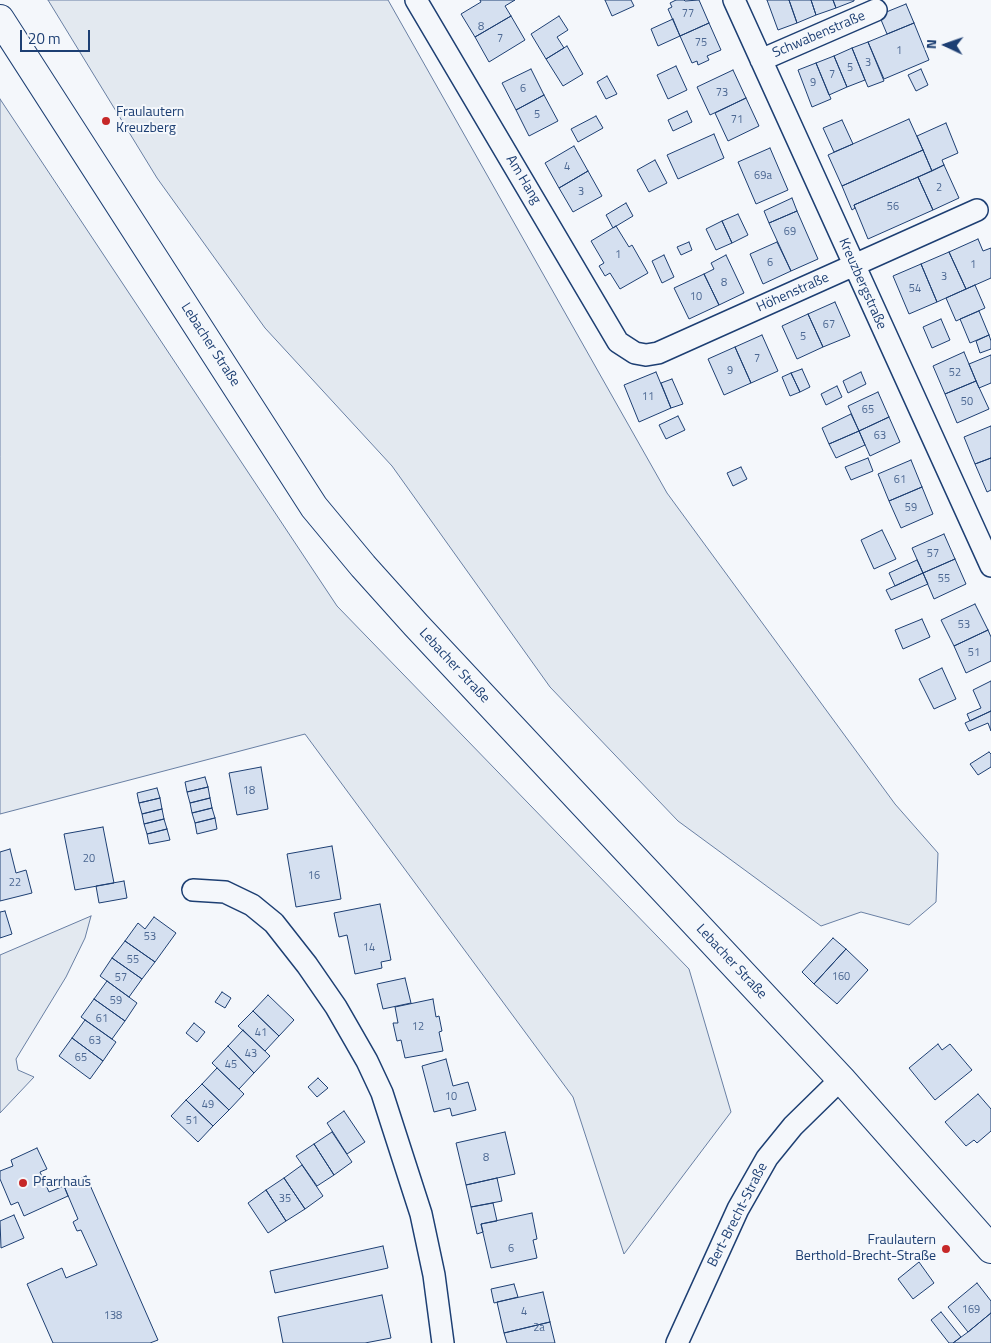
<!DOCTYPE html>
<html>
<head>
<meta charset="utf-8">
<style>
  body { margin:0 }
  #map { position:relative; width:991px; height:1343px; overflow:hidden; background:#f4f7fb; font-family:"Titillium Web",sans-serif }
  canvas { display:block }
  .north { position:absolute; left:921px; top:20px; width:50px; height:50px; -webkit-text-stroke:4px #f4f7fb; paint-order:stroke; rotate:273deg; font-size:14px; font-weight:700; line-height:20px; text-align:center; color:#1d3f73 }
  .north::after { content:''; display:block; margin:auto; width:18px; height:22px; background:#1d3f73; clip-path:polygon(50% 0,100% 100%,50% 72%,0 100%) }
  .scale { position:absolute; left:20px; top:30px; width:70px; height:22px; box-sizing:border-box; border:2px solid #1d3f73; border-top:0; padding-left:6px; font-size:15px; line-height:18px; white-space:nowrap; color:#1d3f73; -webkit-text-stroke:4px #f4f7fb; paint-order:stroke }
</style>
</head>
<body>
<div id="map">
<canvas width="991" height="1343"></canvas>
<div class="north">N</div>
<div class="scale">20 m</div>
</div>
<script>
const context = document.querySelector('canvas').getContext('2d');
context.lineJoin = 'round';
function fill(path, color) {
  context.fillStyle = color;
  context.fill(path, 'evenodd');
}
function shape(rows) {
  const path = new Path2D();
  for (const r of rows) {
    path.moveTo(r[0], r[1]);
    for (let i = 2; i < r.length; i += 2) path.lineTo(r[i], r[i + 1]);
  }
  return path;
}
function trace(path, color, width, dash) {
  context.strokeStyle = color;
  context.lineWidth = width;
  context.lineCap = dash ? 'butt' : 'round';
  context.setLineDash(dash || []);
  context.stroke(path);
}
function write(font, color, halo, rows, align = 'center') {
  context.font = font + ' "Titillium Web",sans-serif';
  context.lineWidth = 4;
  context.setLineDash([]);
  context.textBaseline = 'middle';
  context.strokeStyle = halo;
  context.fillStyle = color;
  for (const [text, x, y, turn = 0] of rows) {
    context.save();
    context.translate(x, y);
    context.rotate((+turn || 0) * Math.PI / 180);
    context.textAlign = isNaN(turn) ? turn : align;
    if (halo) context.strokeText(text, 0, 0);
    context.fillText(text, 0, 0);
    context.restore();
  }
}
const green = shape([
  [48,0,388,0,667,493,895,804,938,853,936,902,909,925,861,912,821,926,678,821,550,687,392,466,265,328,157,178,48,0],
  [0,99,337,606,689,969,731,1112,624,1254,573,1097,305,734,0,814,0,99],
  [91,916,85,938,66,977,16,1059,18,1070,34,1077,0,1113,0,955,91,916]
]);
const building = shape([
  [480,0,515,0,505,6,511,16,475,37,461,14,481,2,480,0],
  [605,0,631,0,634,6,612,16,605,0],
  [676,0,684,0,685,1,699,0,709,23,680,36,668,9,672,7,670,3,676,0],
  [767,0,789,0,797,23,778,30,767,0],
  [789,0,811,0,816,15,797,23,789,0],
  [811,0,833,0,836,8,816,15,811,0],
  [833,0,854,0,854,1,836,8,833,0],
  [906,4,914,23,887,34,879,15,906,4],
  [511,16,525,40,489,62,475,37,511,16],
  [559,16,568,30,557,37,564,48,546,59,531,34,559,16],
  [673,19,680,36,658,46,651,29,673,19],
  [709,23,721,50,707,56,709,60,698,65,697,61,692,63,680,36,709,23],
  [914,23,929,60,884,79,868,42,914,23],
  [868,42,884,81,868,87,852,48,868,42],
  [567,46,583,74,563,86,546,59,567,46],
  [852,48,865,80,847,87,834,56,852,48],
  [834,56,847,87,829,95,816,63,834,56],
  [816,63,831,99,812,107,798,70,816,63],
  [676,66,687,90,668,99,657,75,676,66],
  [531,69,544,95,516,110,502,83,531,69],
  [921,69,928,85,916,91,908,75,921,69],
  [733,70,746,98,710,115,697,87,733,70],
  [607,76,617,94,606,99,597,82,607,76],
  [544,95,558,121,529,136,516,110,544,95],
  [746,98,759,126,728,141,715,113,746,98],
  [687,111,692,122,673,131,668,120,687,111],
  [596,116,603,128,578,142,571,129,596,116],
  [909,119,923,150,842,186,828,155,909,119],
  [842,120,853,144,834,152,823,128,842,120],
  [946,123,958,153,942,160,944,165,932,171,917,136,946,123],
  [714,134,724,158,678,179,667,155,714,134],
  [574,146,588,171,559,188,545,163,574,146],
  [770,148,788,190,756,204,738,162,770,148],
  [923,150,932,171,854,205,855,208,852,210,842,186,923,150],
  [655,160,667,183,649,192,637,170,655,160],
  [944,165,959,198,933,210,918,177,944,165],
  [588,171,602,196,573,212,559,188,588,171],
  [918,177,933,210,868,239,854,205,918,177],
  [792,198,797,211,769,223,764,211,792,198],
  [626,203,633,216,613,228,606,215,626,203],
  [797,211,818,259,791,271,769,223,797,211],
  [738,214,748,235,732,243,722,221,738,214],
  [722,221,732,243,716,250,706,229,722,221],
  [616,226,629,247,632,245,648,273,620,289,610,273,605,276,599,266,604,263,591,241,616,226],
  [978,239,983,251,991,248,991,278,966,289,949,252,978,239],
  [689,242,692,250,681,255,677,247,689,242],
  [777,242,791,271,763,284,750,254,777,242],
  [949,252,966,289,937,302,921,264,949,252],
  [664,255,674,277,662,283,652,261,664,255],
  [726,255,744,293,719,305,704,274,714,269,711,263,726,255],
  [921,264,937,302,909,314,893,276,921,264],
  [704,274,719,305,689,319,674,288,704,274],
  [975,285,985,308,956,321,946,298,975,285],
  [835,302,850,336,823,347,808,314,835,302],
  [979,311,989,335,970,343,960,319,979,311],
  [808,314,823,347,797,359,782,326,808,314],
  [941,319,950,340,932,348,923,327,941,319],
  [762,335,778,371,751,383,735,347,762,335],
  [989,335,991,341,991,349,980,353,976,341,989,335],
  [735,347,751,383,724,395,708,359,735,347],
  [964,352,976,381,945,394,933,366,964,352],
  [991,355,991,383,979,388,969,364,991,355],
  [802,369,810,387,800,392,791,373,802,369],
  [656,372,671,408,639,422,624,385,656,372],
  [861,372,866,384,848,393,843,381,861,372],
  [791,373,800,392,790,396,782,377,791,373],
  [672,379,683,404,671,408,661,383,672,379],
  [976,381,989,409,957,423,945,394,976,381],
  [837,386,842,397,826,405,821,394,837,386],
  [878,392,889,417,859,431,848,406,878,392],
  [851,414,859,431,829,444,822,428,851,414],
  [678,416,685,430,666,439,659,425,678,416],
  [889,417,900,442,870,456,859,431,889,417],
  [991,426,991,458,975,464,964,437,991,426],
  [859,431,865,445,836,458,829,444,859,431],
  [868,458,873,471,851,480,845,467,868,458],
  [991,458,991,490,987,492,975,464,991,458],
  [911,460,922,487,889,501,878,474,911,460],
  [741,467,747,479,733,486,727,473,741,467],
  [922,487,933,514,901,528,889,501,922,487],
  [882,530,896,559,874,569,861,540,882,530],
  [944,534,955,559,923,573,912,548,944,534],
  [955,559,966,584,934,599,923,573,955,559],
  [917,560,923,573,895,586,889,573,917,560],
  [923,573,928,584,891,600,886,590,923,573],
  [975,604,988,630,954,646,941,620,975,604],
  [922,619,930,637,903,649,895,630,922,619],
  [988,630,991,637,991,661,966,673,954,646,988,630],
  [942,668,956,699,934,709,919,679,942,668],
  [991,681,991,711,970,721,967,714,981,708,973,690,991,681],
  [991,711,991,731,988,723,969,731,965,723,991,711],
  [989,752,991,754,991,767,978,775,970,764,989,752],
  [261,767,268,809,237,815,229,773,261,767],
  [205,777,208,787,187,792,185,782,205,777],
  [208,787,210,798,190,803,187,792,208,787],
  [157,788,160,798,139,803,137,793,157,788],
  [160,798,162,809,142,814,139,803,160,798],
  [210,798,212,808,192,813,190,803,210,798],
  [212,808,215,818,195,823,192,813,212,808],
  [162,809,164,819,144,824,142,814,162,809],
  [215,818,217,829,197,834,195,823,215,818],
  [164,819,167,829,147,834,144,824,164,819],
  [103,827,114,883,75,890,64,834,103,827],
  [167,829,170,840,149,844,147,834,167,829],
  [332,846,341,899,296,907,287,854,332,846],
  [10,849,16,873,26,870,32,893,0,901,0,852,10,849],
  [124,881,127,898,99,903,96,886,124,881],
  [380,904,391,960,381,962,382,968,355,974,347,935,339,937,334,913,380,904],
  [5,911,12,934,0,938,0,912,5,911],
  [154,917,176,933,155,962,125,941,138,923,145,929,154,917],
  [833,938,846,949,814,984,802,972,833,938],
  [125,941,155,962,142,979,112,958,125,941],
  [846,949,868,970,837,1004,814,984,846,949],
  [112,958,142,979,129,997,100,976,112,958],
  [405,978,411,1003,383,1009,377,984,405,978],
  [107,981,137,1003,125,1021,94,999,107,981],
  [222,992,231,998,225,1008,215,1002,222,992],
  [268,995,294,1020,279,1036,253,1011,268,995],
  [94,999,125,1021,112,1039,81,1017,94,999],
  [433,999,436,1017,439,1016,442,1031,439,1032,443,1051,405,1058,401,1040,397,1041,393,1023,398,1023,395,1007,433,999],
  [253,1011,279,1036,265,1051,238,1026,253,1011],
  [85,1020,116,1042,103,1061,72,1038,85,1020],
  [194,1023,205,1032,197,1042,186,1033,194,1023],
  [243,1030,270,1056,254,1073,228,1046,243,1030],
  [72,1038,103,1061,90,1079,59,1056,72,1038],
  [938,1044,942,1050,950,1044,972,1070,935,1100,909,1068,938,1044],
  [228,1046,254,1073,239,1089,212,1063,228,1046],
  [446,1059,453,1086,468,1082,476,1110,452,1116,450,1108,434,1112,422,1066,446,1059],
  [217,1068,244,1094,229,1110,202,1084,217,1068],
  [318,1078,328,1088,317,1097,308,1087,318,1078],
  [202,1084,229,1110,213,1126,186,1100,202,1084],
  [978,1094,991,1109,991,1131,977,1143,974,1140,966,1146,945,1122,978,1094],
  [186,1100,213,1126,198,1142,171,1116,186,1100],
  [344,1111,365,1142,347,1154,327,1123,344,1111],
  [332,1132,352,1162,334,1175,314,1144,332,1132],
  [505,1132,515,1174,466,1185,456,1143,505,1132],
  [314,1144,334,1175,317,1186,296,1156,314,1144],
  [37,1148,47,1169,40,1172,49,1192,64,1186,68,1196,24,1216,18,1202,11,1205,0,1179,0,1171,13,1166,11,1160,37,1148],
  [302,1165,323,1196,305,1209,284,1178,302,1165],
  [86,1176,158,1340,150,1343,53,1343,27,1284,62,1268,66,1278,97,1265,81,1230,77,1231,73,1222,78,1219,64,1186,86,1176],
  [284,1178,305,1209,286,1221,266,1190,284,1178],
  [497,1178,502,1201,471,1207,466,1185,497,1178],
  [266,1190,286,1221,268,1233,248,1203,266,1190],
  [493,1203,497,1221,481,1224,483,1232,477,1234,471,1207,493,1203],
  [532,1213,537,1239,533,1240,537,1258,491,1268,481,1224,532,1213],
  [14,1215,24,1238,1,1248,0,1221,14,1215],
  [383,1246,388,1268,275,1293,270,1271,383,1246],
  [919,1262,934,1283,913,1299,898,1279,919,1262],
  [977,1283,991,1301,991,1313,968,1332,948,1307,977,1283],
  [514,1284,518,1297,494,1303,491,1289,514,1284],
  [543,1292,550,1322,504,1333,497,1302,543,1292],
  [382,1295,391,1338,365,1343,283,1343,278,1317,382,1295],
  [941,1312,961,1337,953,1343,949,1343,931,1320,941,1312],
  [991,1313,991,1343,953,1343,968,1332,991,1313],
  [550,1322,555,1343,507,1343,504,1333,550,1322]
]);
const street = shape([
  [416,0,618,342,635,353,646,355,658,353,977,210],
  [734,0,991,566],
  [761,60,876,10],
  [193,890,225,892,252,905,274,923,307,965,336,1007,367,1061,382,1093,421,1214,434,1275,443,1343],
  [677,1343,738,1209,767,1158,793,1126,841,1079]
]);
const primary = shape([
  [0,19,314,507,363,566,416,625,841,1079,991,1249]
]);
const markers = [
  [106,121,5,"#c62828"],
  [23,1183,5,"#c62828"],
  [946,1249,5,"#c62828"]
];
const numberNames = [
  ["77",688,14],
  ["8",481,27],
  ["7",500,39],
  ["75",701,43],
  ["1",899,51],
  ["3",868,63],
  ["5",850,68],
  ["7",832,75],
  ["9",813,83],
  ["6",523,89],
  ["73",722,93],
  ["5",537,115],
  ["71",737,120],
  ["4",567,167],
  ["69a",763,176],
  ["2",939,188],
  ["3",581,192],
  ["56",893,207],
  ["69",790,232],
  ["1",618,255],
  ["6",770,263],
  ["1",973,265],
  ["3",944,277],
  ["8",724,283],
  ["54",915,289],
  ["10",696,297],
  ["67",829,325],
  ["5",803,337],
  ["7",757,359],
  ["9",730,371],
  ["52",955,373],
  ["11",648,397],
  ["50",967,402],
  ["65",868,410],
  ["63",880,436],
  ["61",900,480],
  ["59",911,508],
  ["57",933,554],
  ["55",944,579],
  ["53",964,625],
  ["51",974,653],
  ["18",249,791],
  ["20",89,859],
  ["16",314,876],
  ["22",15,883],
  ["53",150,937],
  ["14",369,948],
  ["55",133,960],
  ["160",841,977],
  ["57",121,978],
  ["59",116,1001],
  ["61",102,1019],
  ["12",418,1027],
  ["41",261,1033],
  ["63",95,1041],
  ["43",251,1054],
  ["65",81,1058],
  ["45",231,1065],
  ["10",451,1097],
  ["49",208,1105],
  ["51",192,1121],
  ["8",486,1158],
  ["35",285,1199],
  ["6",511,1249],
  ["169",971,1310],
  ["4",524,1312],
  ["138",113,1316],
  ["2a",539,1328]
];
const streetNames = [
  ["Schwabenstraße",819,35,-23],
  ["Am Hang",523,180,59],
  ["Kreuzbergstraße",862,284,66],
  ["Höhenstraße",793,293,-24],
  ["Lebacher Straße",210,345,57],
  ["Lebacher Straße",454,666,47],
  ["Lebacher Straße",731,962,47],
  ["Bert-Brecht-Straße",738,1215,-63]
];
const poiNames = [
  ["Fraulautern",116,113],
  ["Kreuzberg",116,129],
  ["Pfarrhaus",33,1183],
  ["Fraulautern",936,1241,"right"],
  ["Berthold-Brecht-Straße",936,1257,"right"]
];
fill(green, '#e3e9f0');
trace(green, '#687fa3', 1);
fill(building, '#d5e0f0');
trace(building, '#1d3f73', 1);
trace(street, '#1d3f73', 24);
trace(primary, '#1d3f73', 30);
trace(street, '#f4f7fb', 21);
trace(primary, '#f4f7fb', 28);
for (const [x, y, r, color] of markers) {
  const dot = new Path2D();
  dot.arc(x, y, r, 0, 2 * Math.PI);
  context.fillStyle = color;
  context.fill(dot);
  trace(dot, '#f4f7fb', 2);
}
write('11px', '#4b6792', null, numberNames);
write('14px', '#1d3f73', '#f4f7fb', streetNames);
write('14px', '#1d3f73', '#f4f7fb', poiNames, 'left');
</script>
</body>
</html>
